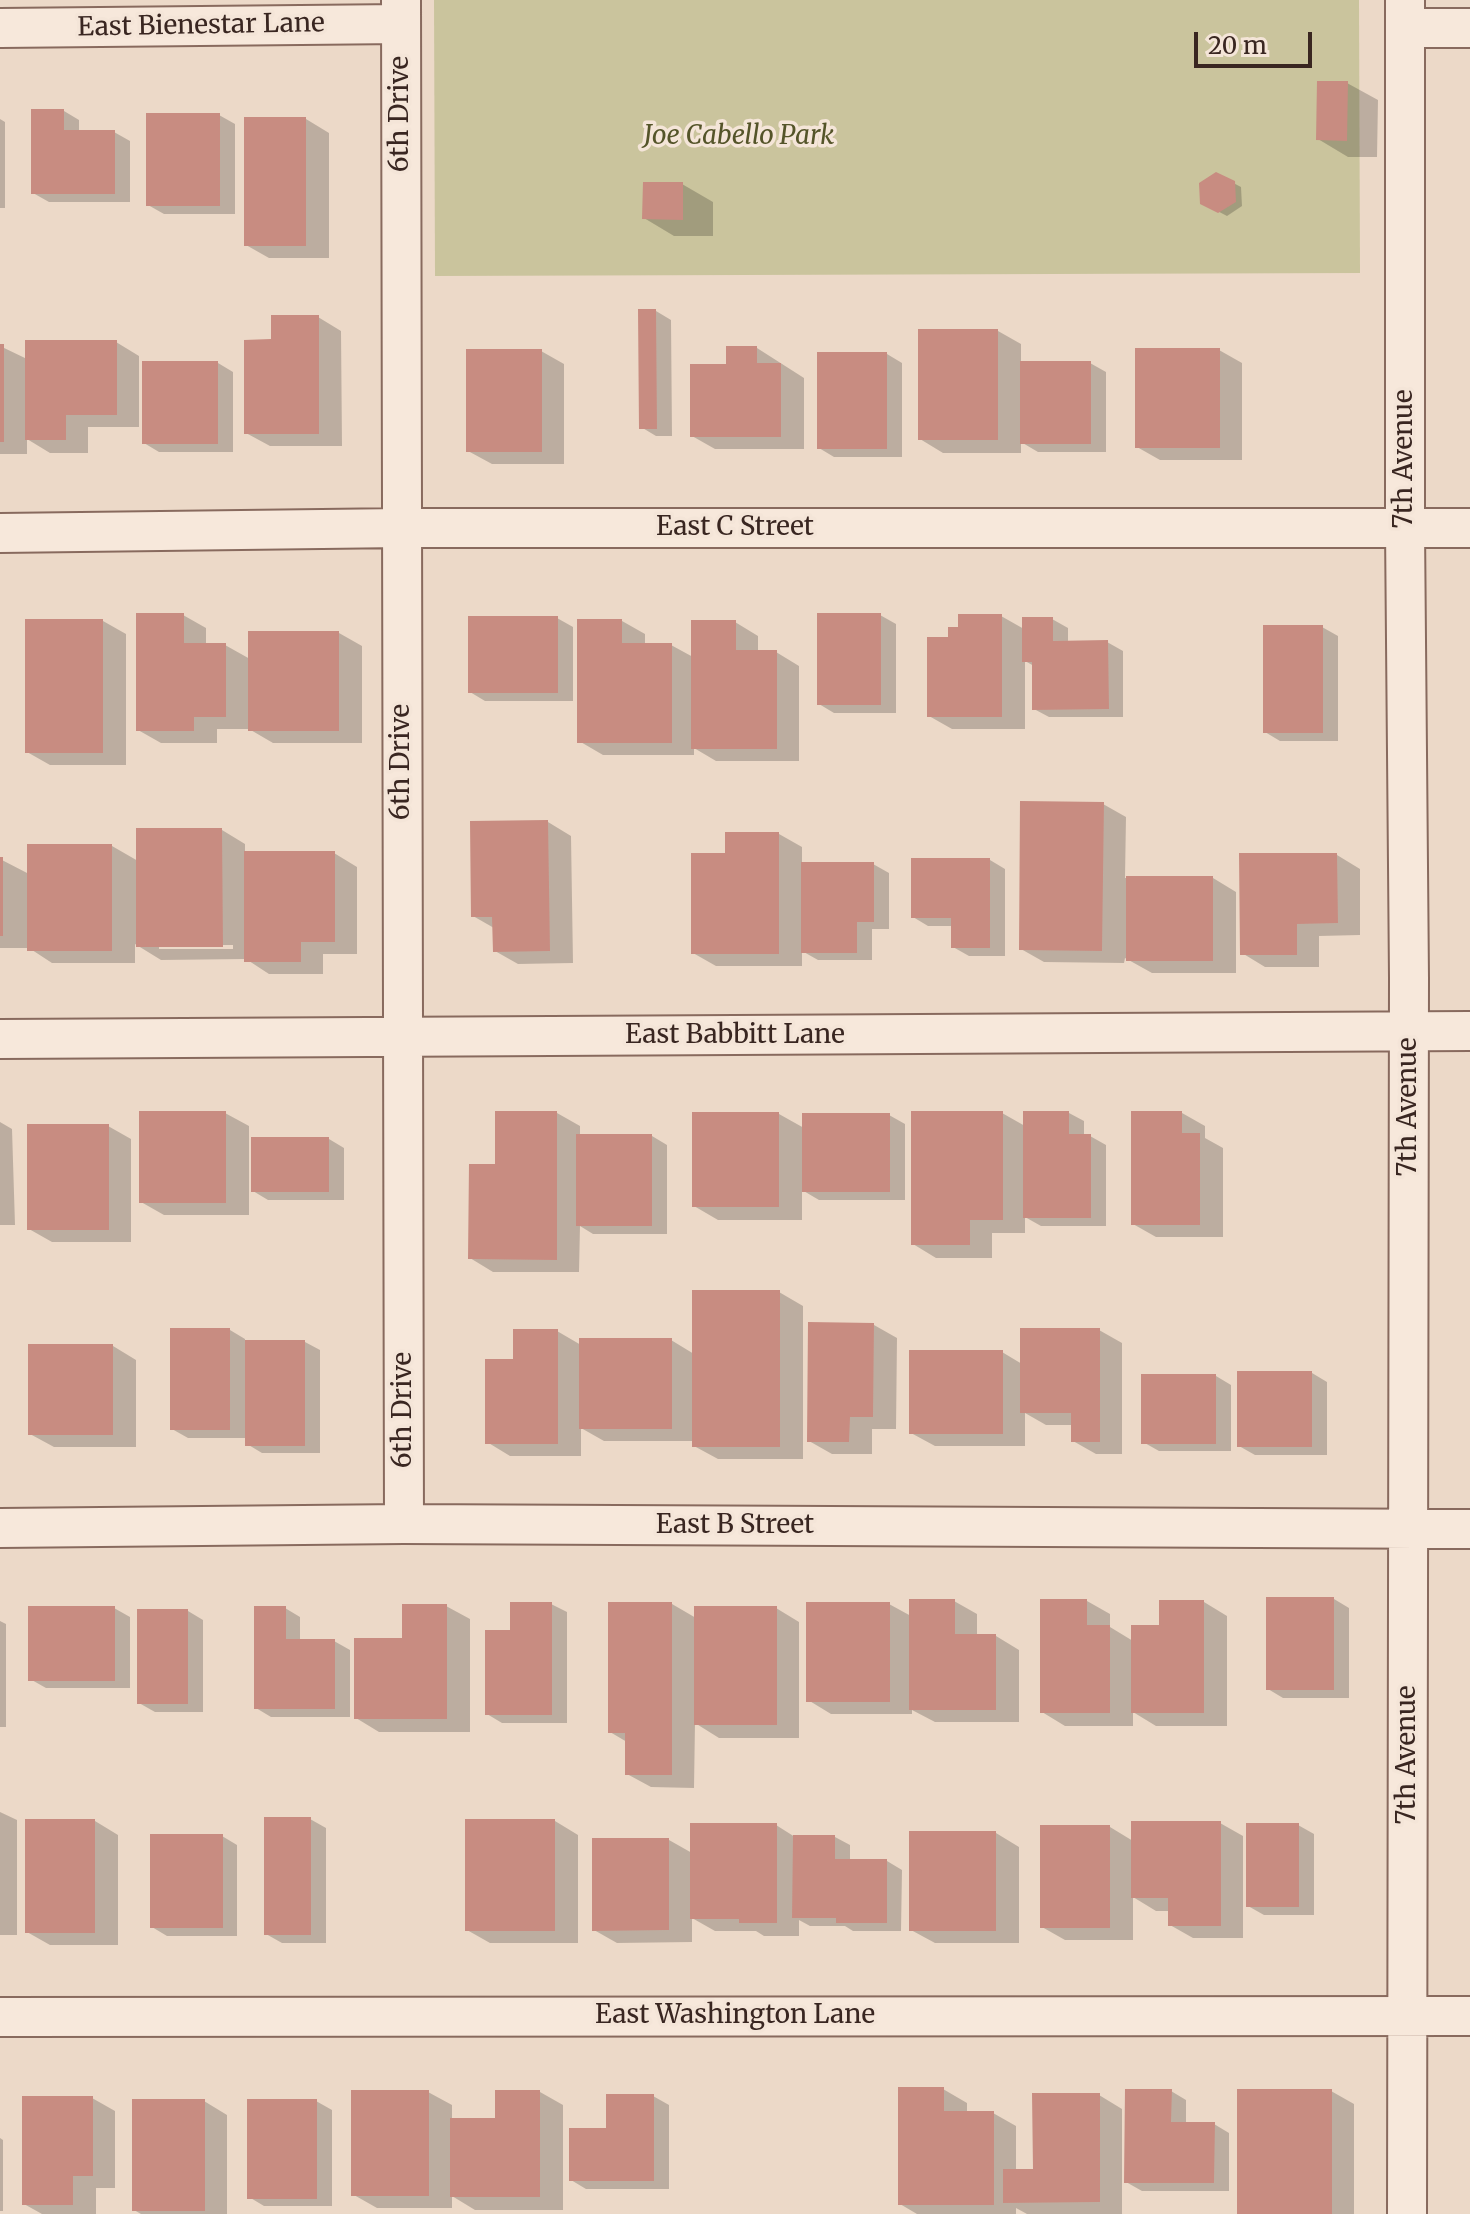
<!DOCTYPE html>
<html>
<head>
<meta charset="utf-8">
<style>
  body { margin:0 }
  #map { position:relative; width:1470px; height:2214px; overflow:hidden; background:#ecd9c8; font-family:Merriweather,serif }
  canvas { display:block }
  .scale { position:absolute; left:1194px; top:32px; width:118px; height:36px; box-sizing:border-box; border:4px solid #392621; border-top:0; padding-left:10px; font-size:24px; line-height:28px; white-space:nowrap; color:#392621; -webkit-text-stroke:6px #f4e5d8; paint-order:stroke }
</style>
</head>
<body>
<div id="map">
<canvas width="1470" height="2214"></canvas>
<div class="scale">20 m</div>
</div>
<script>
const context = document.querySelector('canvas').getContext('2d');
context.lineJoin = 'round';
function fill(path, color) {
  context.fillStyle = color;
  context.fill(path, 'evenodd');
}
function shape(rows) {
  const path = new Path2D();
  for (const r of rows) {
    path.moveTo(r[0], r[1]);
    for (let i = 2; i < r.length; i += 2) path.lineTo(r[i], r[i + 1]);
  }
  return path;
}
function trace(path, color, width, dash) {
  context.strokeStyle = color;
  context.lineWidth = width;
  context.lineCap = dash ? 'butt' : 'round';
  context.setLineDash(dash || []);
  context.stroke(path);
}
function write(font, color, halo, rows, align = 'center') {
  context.font = font + ' Merriweather,serif';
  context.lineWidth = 7;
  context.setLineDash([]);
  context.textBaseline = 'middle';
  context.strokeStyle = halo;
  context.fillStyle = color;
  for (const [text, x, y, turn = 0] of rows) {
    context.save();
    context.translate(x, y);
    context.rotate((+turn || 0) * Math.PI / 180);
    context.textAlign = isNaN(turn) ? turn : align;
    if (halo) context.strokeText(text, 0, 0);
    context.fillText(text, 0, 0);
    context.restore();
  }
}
const green = shape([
  [434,0,1359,0,1360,273,435,276]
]);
const shadow = shape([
  [1347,83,1378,100,1377,157,1348,157,1318,139],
  [64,111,79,120,79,132,114,132,130,141,130,202,49,202,33,193],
  [219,115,235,124,235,214,164,214,148,205],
  [0,119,5,122,5,208,0,208],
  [306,119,329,133,329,258,269,258,246,245],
  [1216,174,1241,187,1242,206,1227,216,1202,203],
  [682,184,713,202,713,236,674,236,644,218],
  [656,311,671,320,672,436,656,436,641,427],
  [318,317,341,331,342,446,270,446,246,433,273,341],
  [998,331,1021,344,1021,363,1090,363,1106,372,1106,452,1038,452,1021,442,1021,453,943,453,920,439],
  [116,342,139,356,139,427,88,427,88,453,50,453,27,439,27,454,0,454,0,346,27,359],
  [757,348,804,378,804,449,715,449,692,436,728,366],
  [1219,350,1242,363,1242,460,1160,460,1137,447],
  [541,351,564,364,564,464,492,464,468,451],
  [887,354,902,363,902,457,834,457,819,448],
  [218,363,233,372,233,452,159,452,144,443],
  [183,615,206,628,206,645,225,645,250,659,339,633,362,646,362,743,273,743,249,729,217,729,217,743,161,743,138,730],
  [880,615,896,624,896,713,834,713,819,704],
  [1001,616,1024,629,1052,619,1068,628,1068,642,1107,642,1123,651,1123,717,1049,717,1034,709,1034,666,1025,661,1025,729,952,729,929,716,950,639,960,629],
  [557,618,573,627,573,701,485,701,470,692],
  [103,621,126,634,126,765,50,765,27,752],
  [622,621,645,634,645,645,671,645,693,657,735,622,758,636,758,652,776,652,799,666,799,761,716,761,694,748,694,755,603,755,579,741],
  [1322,627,1338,636,1338,741,1280,741,1265,732],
  [1103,804,1126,817,1125,878,1213,878,1236,892,1236,973,1152,973,1125,958,1124,963,1044,962,1021,949],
  [548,822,571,836,573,963,518,964,495,951,494,928,473,916],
  [222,830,245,844,245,853,334,853,357,867,357,954,323,954,323,974,269,974,246,959,161,960,135,944,135,963,52,963,29,948,0,948,0,859,29,874,112,846,138,861],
  [159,945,233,945,233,949,159,949],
  [779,834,802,847,802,864,873,864,889,873,889,929,872,929,872,960,818,960,802,951,802,966,716,966,693,953],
  [1337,855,1360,869,1360,935,1319,936,1319,967,1265,967,1242,953],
  [990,860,1005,869,1005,956,969,956,953,947,953,926,928,926,913,917],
  [225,1113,249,1126,249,1215,164,1215,141,1202],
  [557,1113,580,1126,580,1136,652,1136,667,1145,667,1234,593,1234,580,1226,579,1272,493,1272,470,1258,497,1166],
  [1002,1113,1025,1126,1069,1113,1084,1121,1084,1136,1090,1136,1106,1145,1106,1226,1041,1226,1025,1217,1025,1233,992,1233,992,1258,936,1258,913,1244],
  [1182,1113,1205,1126,1205,1138,1223,1148,1223,1237,1156,1237,1133,1224],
  [779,1114,804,1128,889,1115,905,1124,905,1200,819,1200,802,1190,802,1220,718,1220,694,1206],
  [0,1122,12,1129,15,1225,0,1225],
  [108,1126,131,1139,131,1242,52,1242,29,1229],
  [329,1139,344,1148,344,1200,268,1200,253,1191],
  [779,1292,803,1306,803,1459,718,1459,694,1446,694,1441,604,1441,581,1428,581,1456,510,1456,487,1442,515,1361,557,1331,581,1345,671,1340,694,1354],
  [874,1325,897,1338,896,1429,872,1429,872,1454,832,1454,809,1441],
  [230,1330,245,1339,245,1342,305,1342,320,1350,320,1453,262,1453,247,1444,247,1438,188,1438,172,1429],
  [1099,1330,1122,1343,1122,1454,1096,1454,1073,1441,1073,1425,1046,1425,1025,1413,1025,1446,935,1446,911,1433,1002,1352,1022,1364],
  [113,1346,136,1360,136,1447,54,1447,30,1434],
  [1312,1373,1327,1382,1327,1455,1255,1455,1239,1446],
  [1216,1376,1231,1385,1231,1451,1159,1451,1143,1442],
  [1334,1599,1349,1608,1349,1698,1283,1698,1268,1689],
  [954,1601,977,1614,977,1636,996,1636,1019,1650,1019,1722,935,1722,912,1710,912,1714,831,1714,808,1700,889,1604,911,1616],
  [1087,1601,1110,1614,1110,1627,1133,1641,1204,1602,1227,1616,1227,1726,1156,1726,1133,1712,1133,1726,1065,1726,1042,1712],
  [551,1604,567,1612,567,1723,502,1723,487,1714,512,1632],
  [672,1604,696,1618,776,1608,799,1622,799,1738,719,1738,695,1723,694,1788,651,1787,627,1774,627,1742,610,1732],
  [446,1606,470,1619,470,1732,379,1732,356,1718,404,1640],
  [114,1608,130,1617,130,1688,46,1688,30,1679],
  [285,1608,300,1617,300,1641,334,1641,350,1650,350,1717,271,1717,256,1708],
  [188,1611,203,1620,203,1712,155,1712,139,1703],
  [0,1621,6,1624,6,1727,0,1727],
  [0,1812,17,1820,17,1935,0,1935],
  [310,1819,326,1828,326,1943,282,1943,266,1934],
  [95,1821,118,1835,118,1945,50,1945,27,1932],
  [555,1821,578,1835,578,1943,490,1943,467,1930],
  [1220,1823,1243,1836,1243,1938,1193,1938,1170,1925,1170,1911,1156,1911,1133,1897,1133,1940,1065,1940,1042,1927,1110,1827,1133,1841],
  [776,1825,795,1837,835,1837,850,1845,850,1861,887,1861,902,1870,901,1931,853,1931,845,1926,810,1926,799,1920,799,1936,764,1936,756,1931,715,1931,692,1918,692,1942,617,1943,594,1930,669,1840,692,1853],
  [1298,1825,1314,1834,1314,1915,1264,1915,1248,1906],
  [996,1833,1019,1847,1019,1943,935,1943,911,1930],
  [222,1836,237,1845,237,1936,167,1936,152,1927],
  [943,2089,967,2103,967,2113,993,2113,1016,2126,1016,2171,1035,2171,1099,2095,1122,2109,1122,2214,1027,2214,1016,2208,1016,2214,917,2214,900,2204],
  [1171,2091,1186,2100,1186,2124,1214,2124,1229,2133,1229,2191,1142,2191,1126,2182],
  [1331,2091,1354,2104,1354,2214,1239,2214],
  [428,2092,452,2105,452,2120,497,2120,540,2092,563,2105,563,2210,475,2210,452,2196,452,2208,377,2208,354,2195],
  [653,2096,669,2105,669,2189,586,2189,571,2180,608,2130],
  [92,2098,115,2111,115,2188,96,2188,96,2214,42,2214,24,2204],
  [204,2101,227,2115,227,2214,141,2214,134,2210],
  [316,2101,332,2110,332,2206,264,2206,249,2197],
  [0,2138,3,2140,3,2211,0,2211]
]);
const building = shape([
  [1317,81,1348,81,1347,141,1316,140],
  [31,109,64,109,64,130,115,130,115,194,31,194],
  [146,113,220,113,220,206,146,206],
  [244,117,306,117,306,246,244,246],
  [1216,172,1235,181,1236,202,1218,213,1200,204,1199,183],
  [643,182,683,182,683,220,642,219],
  [638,309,656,309,657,429,639,429],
  [271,315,319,315,319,434,244,434,244,340,271,339],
  [918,329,998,329,998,440,918,440],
  [25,340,117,340,117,415,66,415,66,440,25,440],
  [0,344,4,344,4,442,0,442],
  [726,346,757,346,757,363,781,363,781,437,690,437,690,364,726,364],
  [1135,348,1220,348,1220,448,1135,448],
  [466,349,542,349,542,452,466,452],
  [817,352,887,352,887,449,817,449],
  [142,361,218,361,218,444,142,444],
  [1020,361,1091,361,1091,444,1020,444],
  [136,613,184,613,184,643,226,643,226,717,194,717,194,731,136,731],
  [817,613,881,613,881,705,817,705],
  [958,614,1002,614,1002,717,927,717,927,637,948,637,948,627,958,627],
  [468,616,558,616,558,693,468,693],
  [1022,617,1053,617,1053,641,1108,640,1109,709,1032,710,1032,662,1022,662],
  [25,619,103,619,103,753,25,753],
  [577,619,622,619,622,643,672,643,672,743,577,743],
  [691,620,736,620,736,650,777,650,777,749,691,749],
  [1263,625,1323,625,1323,733,1263,733],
  [248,631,339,631,339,731,248,731],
  [1020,801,1104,802,1102,951,1019,950],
  [548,820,550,951,493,952,492,917,471,917,470,821],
  [136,828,222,828,223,947,136,947],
  [725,832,779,832,779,954,691,954,691,853,725,853],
  [27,844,112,844,112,951,27,951],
  [244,851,335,851,335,942,301,942,301,962,244,962],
  [1239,853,1337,853,1338,923,1297,924,1297,955,1240,955],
  [0,857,3,857,3,936,0,936],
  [911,858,990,858,990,948,951,948,951,918,911,918],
  [801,862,874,862,874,922,857,922,857,953,801,953],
  [1126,876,1213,876,1213,961,1126,961],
  [139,1111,226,1111,226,1203,139,1203],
  [495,1111,557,1111,557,1260,468,1259,469,1164,495,1164],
  [911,1111,1003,1111,1003,1220,970,1220,970,1245,911,1245],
  [1023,1111,1069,1111,1069,1134,1091,1134,1091,1218,1023,1218],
  [1131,1111,1182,1111,1182,1133,1200,1133,1200,1225,1131,1225],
  [692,1112,779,1112,779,1207,692,1207],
  [802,1113,890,1113,890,1192,802,1192],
  [27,1124,109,1124,109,1230,27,1230],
  [576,1134,652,1134,652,1226,576,1226],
  [251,1137,329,1137,329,1192,251,1192],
  [692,1290,780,1290,780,1447,692,1447],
  [808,1322,874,1323,873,1417,850,1417,849,1442,807,1442],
  [170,1328,230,1328,230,1430,170,1430],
  [1020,1328,1100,1328,1100,1442,1071,1442,1071,1413,1020,1413],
  [513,1329,558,1329,558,1444,485,1444,485,1359,513,1359],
  [579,1338,672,1338,672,1429,579,1429],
  [245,1340,305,1340,305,1446,245,1446],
  [28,1344,113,1344,113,1435,28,1435],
  [909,1350,1003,1350,1003,1434,909,1434],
  [1237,1371,1312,1371,1312,1447,1237,1447],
  [1141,1374,1216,1374,1216,1444,1141,1444],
  [1266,1597,1334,1597,1334,1690,1266,1690],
  [909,1599,955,1599,955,1634,996,1634,996,1710,909,1710],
  [1040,1599,1087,1599,1087,1625,1110,1625,1110,1713,1040,1713],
  [1159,1600,1204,1600,1204,1713,1131,1713,1131,1625,1159,1625],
  [510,1602,552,1602,552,1715,485,1715,485,1630,510,1630],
  [608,1602,672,1602,672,1775,625,1775,625,1733,608,1733],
  [806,1602,890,1602,890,1702,806,1702],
  [402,1604,447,1604,447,1719,354,1719,354,1638,402,1638],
  [28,1606,115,1606,115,1681,28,1681],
  [254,1606,286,1606,286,1639,335,1639,335,1709,254,1709],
  [694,1606,777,1606,777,1725,694,1725],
  [137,1609,188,1609,188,1704,137,1704],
  [264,1817,311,1817,311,1935,264,1935],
  [25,1819,95,1819,95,1933,25,1933],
  [465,1819,555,1819,555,1931,465,1931],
  [1131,1821,1221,1821,1221,1926,1168,1926,1168,1898,1131,1898],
  [690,1823,777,1823,777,1923,739,1923,739,1919,690,1919],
  [1246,1823,1299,1823,1299,1907,1246,1907],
  [1040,1825,1110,1825,1110,1928,1040,1928],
  [909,1831,996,1831,996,1931,909,1931],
  [150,1834,223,1834,223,1928,150,1928],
  [793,1835,835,1835,835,1859,887,1859,887,1923,836,1923,836,1918,792,1918],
  [592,1838,669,1838,669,1930,592,1931],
  [898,2087,944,2087,944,2111,994,2111,994,2205,898,2205],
  [1125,2089,1172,2089,1171,2122,1215,2122,1214,2183,1124,2183],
  [1237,2089,1332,2089,1332,2214,1237,2214],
  [351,2090,429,2090,429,2196,351,2196],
  [495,2090,540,2090,540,2197,450,2197,450,2118,495,2118],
  [1032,2093,1100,2093,1100,2202,1003,2203,1003,2169,1033,2169],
  [606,2094,654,2094,654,2181,569,2181,569,2128,606,2128],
  [22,2096,93,2096,93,2176,73,2176,73,2205,22,2205],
  [132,2099,205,2099,205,2211,132,2211],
  [247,2099,317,2099,317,2199,247,2199]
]);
const street = shape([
  [401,0,404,1524],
  [1405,0,1405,528,1409,978,1407,2214],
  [0,28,401,24],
  [1405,28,1470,28],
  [0,533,402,528,1470,528],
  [0,1039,1470,1031],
  [0,1528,404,1524,1470,1529],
  [0,2017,1470,2016]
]);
const streetNames = [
  ["East Bienestar Lane",201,26,-1],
  ["6th Drive",401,114,-90],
  ["7th Avenue",1405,459,-90],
  ["East C Street",735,528],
  ["6th Drive",402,762,-90],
  ["East Babbitt Lane",735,1036],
  ["7th Avenue",1409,1107,-90],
  ["6th Drive",404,1410,-90],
  ["East B Street",735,1526],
  ["7th Avenue",1408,1755,-90],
  ["East Washington Lane",735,2016]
];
const parkNames = [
  ["Joe Cabello Park",739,137]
];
fill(green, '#cac49d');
fill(shadow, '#0003');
fill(building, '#c88c81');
trace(street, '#886a5e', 42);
trace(street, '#f7e8db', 38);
write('26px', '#392621', '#f4e5d8', streetNames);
write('italic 26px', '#545429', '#f4e5d8', parkNames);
</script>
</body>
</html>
